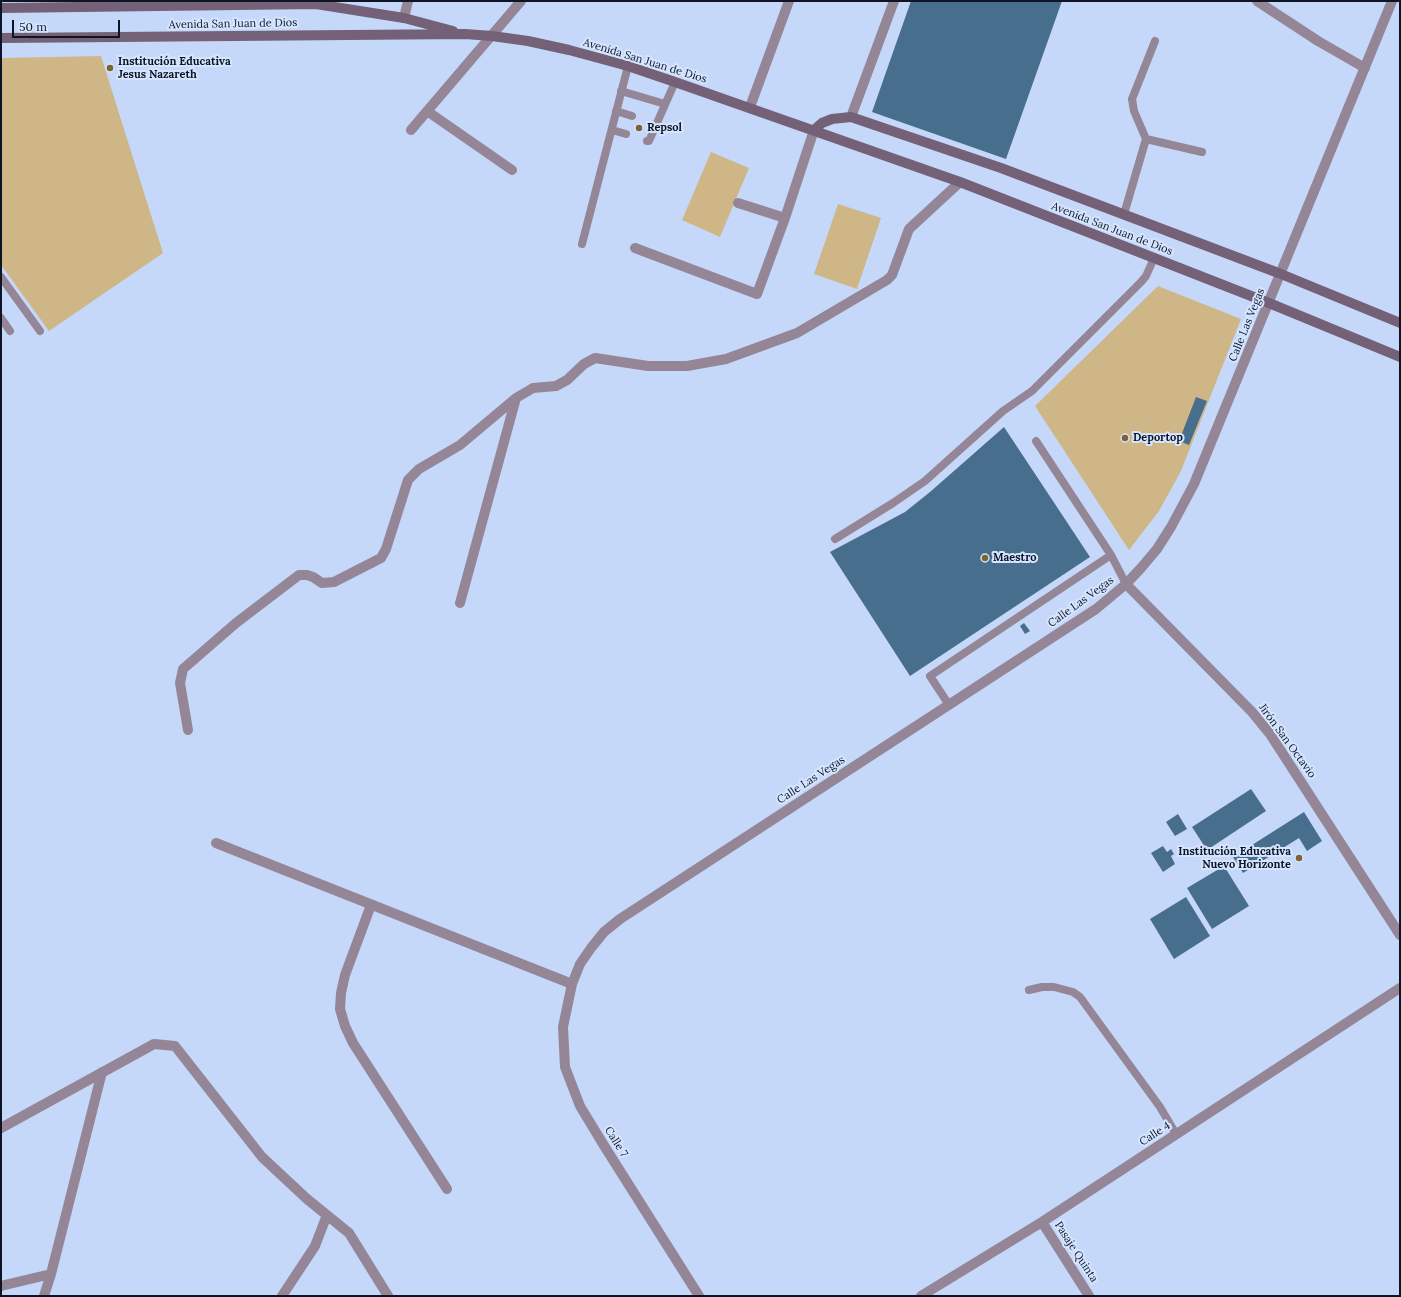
<!DOCTYPE html>
<html>
<head>
<meta charset="utf-8">
<style>
  body { margin:0 }
  #map { position:relative; width:1401px; height:1297px; overflow:hidden; background:#c5d8fa; font-family:Lora,serif }
  canvas { display:block }
  .frame { position:absolute; inset:0; border:2px solid #0d1524; pointer-events:none }
  .scale { position:absolute; left:12px; top:20px; width:108px; height:18px; box-sizing:border-box; border:2px solid #0d1524; border-top:0; padding-left:5px; font-size:12px; line-height:14px; white-space:nowrap; color:#0d1524; -webkit-text-stroke:3px #d6e5ff; paint-order:stroke }
</style>
</head>
<body>
<div id="map">
<canvas width="1401" height="1297"></canvas>
<div class="frame"></div>
<div class="scale">50 m</div>
</div>
<script>
const context = document.querySelector('canvas').getContext('2d');
context.lineJoin = 'round';
function fill(path, color) {
  context.fillStyle = color;
  context.fill(path, 'evenodd');
}
function shape(rows) {
  const path = new Path2D();
  for (const r of rows) {
    path.moveTo(r[0], r[1]);
    for (let i = 2; i < r.length; i += 2) path.lineTo(r[i], r[i + 1]);
  }
  return path;
}
function trace(path, color, width, dash) {
  context.strokeStyle = color;
  context.lineWidth = width;
  context.lineCap = dash ? 'butt' : 'round';
  context.setLineDash(dash || []);
  context.stroke(path);
}
function write(font, color, halo, rows, align = 'center') {
  context.font = font + ' Lora,serif';
  context.lineWidth = 4;
  context.setLineDash([]);
  context.textBaseline = 'middle';
  context.strokeStyle = halo;
  context.fillStyle = color;
  for (const [text, x, y, turn = 0] of rows) {
    context.save();
    context.translate(x, y);
    context.rotate((+turn || 0) * Math.PI / 180);
    context.textAlign = isNaN(turn) ? turn : align;
    if (halo) context.strokeText(text, 0, 0);
    context.fillText(text, 0, 0);
    context.restore();
  }
}
const green = shape([
  [101,56,163,253,49,331,1,265,1,58],
  [711,152,749,168,720,237,682,220],
  [838,204,881,218,857,289,814,274],
  [1158,286,1241,319,1181,471,1159,511,1129,550,1035,406]
]);
const building = shape([
  [911,1,1062,1,1006,159,872,112],
  [1196,397,1207,401,1189,445,1179,441],
  [1004,427,1090,557,910,676,830,552,905,512,930,492],
  [1024,623,1030,631,1025,634,1020,626],
  [1251,789,1266,811,1207,850,1192,827],
  [1304,812,1322,841,1307,851,1299,838,1243,873,1233,857],
  [1178,814,1187,829,1175,836,1166,822],
  [1163,846,1167,852,1171,849,1174,854,1171,856,1175,864,1163,872,1151,853],
  [1224,866,1249,906,1212,929,1187,888],
  [1186,897,1210,936,1174,959,1150,919]
]);
const lane = shape([
  [621,91,665,104],
  [616,111,632,116],
  [612,130,626,134],
  [1146,139,1202,152],
  [647,141,649,141,675,82],
  [1124,214,1146,139,1134,111,1132,99,1155,41],
  [582,244,628,66],
  [1,277,40,331],
  [1,318,10,331],
  [1036,441,1111,555,1126,584],
  [835,539,893,503,925,481,1003,411,1032,391,1141,282,1146,276,1154,258],
  [949,705,930,676,1111,555],
  [1029,990,1042,987,1054,987,1073,992,1080,997,1160,1107,1176,1134]
]);
const street = shape([
  [1257,1,1318,41,1365,68],
  [404,18,408,1],
  [750,107,789,1],
  [427,111,512,170],
  [851,117,894,1],
  [411,130,521,1],
  [738,203,785,218],
  [635,248,757,294,785,218,814,130],
  [1126,584,1252,712,1270,734,1400,935],
  [460,603,516,398],
  [188,730,180,683,183,669,236,623,299,575,307,575,313,577,322,583,334,582,381,558,386,549,408,480,419,469,460,445,516,398,533,388,556,386,567,380,584,364,595,358,648,366,687,366,726,359,797,333,887,280,892,275,909,229,960,182],
  [216,843,572,984],
  [371,905,345,975,341,993,340,1009,345,1026,353,1043,447,1189],
  [1,1128,154,1044,175,1046,262,1157,307,1199,349,1233,388,1296],
  [1042,1222,1089,1296],
  [1,1286,51,1274,102,1072],
  [44,1296,51,1274],
  [282,1296,315,1246,327,1215],
  [699,1296,603,1144,580,1106,565,1067,563,1027,572,984,580,964,591,948,604,932,620,919,1096,609,1126,584,1141,568,1157,549,1171,527,1194,484,1392,1],
  [921,1296,1042,1222,1400,988]
]);
const secondary = shape([
  [1,8,316,4,404,18,453,31],
  [1,38,465,34,492,36,528,41,569,50,628,66,675,82,960,182,1269,303,1400,357],
  [814,130,822,123,832,119,851,117,1001,168,1281,274,1400,323]
]);
const markers = [
  [110,68,4,"#7b6333"],
  [639,128,4,"#7b6333"],
  [1125,438,4,"#7b6333"],
  [985,558,4,"#7b6333"],
  [1299,858,4,"#7b6333"]
];
const streetNames = [
  ["Avenida San Juan de Dios",233,24,-1],
  ["Avenida San Juan de Dios",645,61,17],
  ["Avenida San Juan de Dios",1112,229,21],
  ["Calle Las Vegas",1247,325,-68],
  ["Calle Las Vegas",1081,602,-36],
  ["Jirón San Octavio",1287,741,54],
  ["Calle Las Vegas",811,780,-33],
  ["Calle 4",1155,1134,-33],
  ["Calle 7",616,1142,58],
  ["Pasaje Quinta",1076,1252,57]
];
const poiNames = [
  ["Institución Educativa",118,62],
  ["Jesus Nazareth",118,75],
  ["Repsol",647,128],
  ["Deportop",1133,438],
  ["Maestro",993,558],
  ["Institución Educativa",1291,852,"right"],
  ["Nuevo Horizonte",1291,865,"right"]
];
fill(green, '#cfb687');
fill(building, '#476e8c');
trace(lane, '#948696', 8);
trace(street, '#948696', 10);
trace(secondary, '#746077', 10);
for (const [x, y, r, color] of markers) {
  const dot = new Path2D();
  dot.arc(x, y, r, 0, 2 * Math.PI);
  context.fillStyle = color;
  context.fill(dot);
  trace(dot, '#d6e5ff', 1.5);
}
write('11px', '#0d1524', '#d6e5ff', streetNames);
write('bold 11px', '#0d1524', '#d6e5ff', poiNames, 'left');
</script>
</body>
</html>
